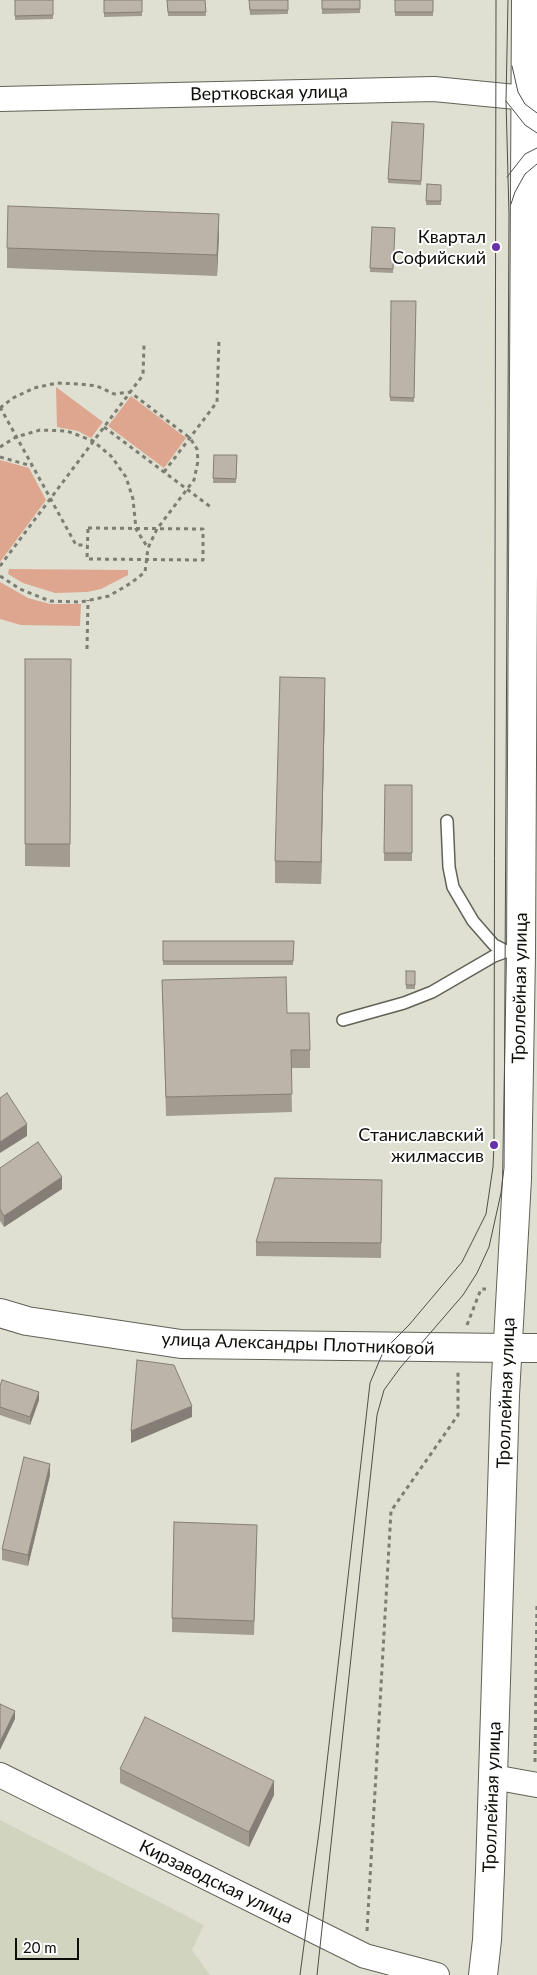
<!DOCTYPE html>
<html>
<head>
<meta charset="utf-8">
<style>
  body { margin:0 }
  #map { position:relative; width:537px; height:1975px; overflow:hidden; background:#dfe0d2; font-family:Lato,sans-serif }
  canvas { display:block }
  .scale { position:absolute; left:15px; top:1938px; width:64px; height:22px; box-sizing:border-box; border:2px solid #0d0e09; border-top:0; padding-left:6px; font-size:15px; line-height:18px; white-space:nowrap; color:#0d0e09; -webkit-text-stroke:4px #fff; paint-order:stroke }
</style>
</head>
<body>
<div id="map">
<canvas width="537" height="1975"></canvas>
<div class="scale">20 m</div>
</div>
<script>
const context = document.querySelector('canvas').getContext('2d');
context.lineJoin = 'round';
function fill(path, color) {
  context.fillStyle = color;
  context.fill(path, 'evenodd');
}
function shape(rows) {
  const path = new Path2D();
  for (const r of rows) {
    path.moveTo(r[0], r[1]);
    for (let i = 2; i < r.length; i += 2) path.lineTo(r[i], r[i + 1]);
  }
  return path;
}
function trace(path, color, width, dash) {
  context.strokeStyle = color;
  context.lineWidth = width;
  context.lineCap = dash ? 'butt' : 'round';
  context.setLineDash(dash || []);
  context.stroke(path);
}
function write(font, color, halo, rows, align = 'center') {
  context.font = font + ' Lato,sans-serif';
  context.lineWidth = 4;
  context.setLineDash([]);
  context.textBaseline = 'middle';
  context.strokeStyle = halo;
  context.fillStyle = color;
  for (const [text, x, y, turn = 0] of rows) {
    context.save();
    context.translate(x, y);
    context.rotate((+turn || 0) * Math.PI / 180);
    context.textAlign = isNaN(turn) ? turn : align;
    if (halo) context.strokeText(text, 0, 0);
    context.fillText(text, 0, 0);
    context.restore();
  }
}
const built = shape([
  [0,1820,204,1925,192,1950,210,1975,0,1975]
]);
const green = shape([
  [56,387,103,422,91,438,78,431,57,427],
  [131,396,186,438,164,468,108,426],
  [0,460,29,468,46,500,0,562],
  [9,569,128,570,128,575,101,589,87,592,55,593,23,583,8,574],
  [0,582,28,598,50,604,81,604,80,626,21,625,0,619]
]);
const path = shape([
  [0,407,76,545,87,545],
  [0,408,13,398,34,388,57,383,80,384,97,386,114,394,130,392,190,438,197,449,198,461,194,480,157,529,148,548,145,572,131,583,109,596,81,602,50,601,20,589,0,576],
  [104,427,212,508],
  [0,447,16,437,40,430,67,431,93,441,111,456,126,477,133,499,136,529,148,548],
  [0,457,32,466],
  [164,472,217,402,219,339],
  [88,528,203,529,203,560,87,559,88,528],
  [0,566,143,375,144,345],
  [87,649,88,600],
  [467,1325,481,1289,486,1289],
  [535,1762,537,1603],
  [367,1931,391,1511,458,1415,458,1372]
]);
const lane = shape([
  [447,821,449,867,453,887,473,921,494,945,510,953],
  [343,1020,404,1003,432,992,494,956,505,952]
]);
const street = shape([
  [0,99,434,89,537,99],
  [0,1775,365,1956,437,1975],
  [493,1777,537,1785]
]);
const secondary = shape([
  [0,1313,27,1321,181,1344,508,1348]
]);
const primary = shape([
  [508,1348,537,1348],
  [483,1975,487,1940,490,1871,505,1395,517,1179,521,955,526,0]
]);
const tram = shape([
  [512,66,518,92,525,104,537,113],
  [506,101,525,125,537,133],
  [507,177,525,154,537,148],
  [511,204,515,192,525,174,537,164],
  [300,1975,320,1824,370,1383,384,1350,409,1325,462,1262,486,1214,493,1167,494,1145,496,0],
  [317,1975,377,1415,384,1390,400,1368,463,1295,477,1273,489,1247,501,1193,504,1168,509,214,506,101,508,0]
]);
const wall = shape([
  [15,0,53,0,53,19,15,20],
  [104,0,142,0,142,16,104,17],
  [167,0,205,0,206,16,168,16],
  [249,0,288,0,288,14,250,15],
  [322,0,360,0,360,13,322,14],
  [395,0,433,0,433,16,395,16],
  [424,124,421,185,388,183,388,179],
  [427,184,441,185,441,205,426,205],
  [372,227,395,228,393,273,370,272],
  [219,234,217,276,7,268,7,248],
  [416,301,414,402,390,401,390,397],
  [214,455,237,455,236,483,213,483],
  [71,659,70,867,25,866,25,844],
  [325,700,321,884,275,883,275,861],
  [385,785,412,785,412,861,384,861],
  [163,941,294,941,293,965,163,965],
  [406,971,415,971,415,989,406,989],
  [162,980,310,1050,310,1068,291,1068,292,1112,166,1116],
  [0,1168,62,1189,4,1227,0,1221],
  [382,1180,381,1258,256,1256,256,1242],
  [0,1386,39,1400,30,1425,0,1415],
  [50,1475,28,1566,2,1560,2,1549],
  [257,1539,254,1635,172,1632,172,1618],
  [120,1769,274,1795,249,1847,120,1783]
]);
const shadedWall = shape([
  [219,214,219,234,217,276,217,255],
  [325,678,325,700,321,884,321,862],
  [27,1124,27,1136,0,1153,0,1142],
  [62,1177,62,1189,4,1227,4,1216],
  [39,1392,39,1400,30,1425,30,1417],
  [192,1406,192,1417,131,1443,131,1431],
  [50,1464,50,1475,28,1566,28,1555],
  [15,1711,15,1719,0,1750,0,1742],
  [274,1781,274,1795,249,1847,249,1832]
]);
const building = shape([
  [15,0,53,0,53,15,15,16,15,0],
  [104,0,142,0,142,12,104,13,104,0],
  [167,0,205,0,206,12,168,12,167,0],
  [249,0,288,0,288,10,250,10,249,0],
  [322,0,360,0,360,9,322,9,322,0],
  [395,0,433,0,433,12,395,12,395,0],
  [392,122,424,124,421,181,388,179,392,122],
  [427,184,441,185,441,201,426,201,427,184],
  [8,206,219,214,217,255,7,248,8,206],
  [372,227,395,228,393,269,370,268,372,227],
  [391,301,416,301,414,398,390,397,391,301],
  [214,455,237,455,236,479,213,478,214,455],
  [25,659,71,659,70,844,25,844,25,659],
  [280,677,325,678,321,862,275,861,280,677],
  [385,785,412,785,412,853,384,853,385,785],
  [163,941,294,941,293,961,163,961,163,941],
  [406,971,415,971,415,985,406,985,406,971],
  [286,977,287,1013,309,1013,310,1050,291,1050,292,1094,166,1097,162,980,286,977],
  [7,1093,27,1124,0,1142,0,1098,7,1093],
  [38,1142,62,1177,4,1216,0,1209,0,1168,38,1142],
  [275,1178,382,1180,381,1243,256,1242,275,1178],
  [137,1360,174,1365,192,1406,131,1431,137,1360],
  [2,1380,39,1392,30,1417,0,1407,0,1386,2,1380],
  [24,1457,50,1464,28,1555,2,1549,24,1457],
  [174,1522,257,1525,254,1621,172,1618,174,1522],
  [0,1704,15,1711,0,1742,0,1704],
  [145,1717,274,1781,249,1832,120,1769,145,1717]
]);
const markers = [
  [496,247,5,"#6732a8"],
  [494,1145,5,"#6732a8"]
];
const streetNames = [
  ["Вертковская улица",269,93,-1],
  ["Троллейная улица",520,988,-89],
  ["улица Александры Плотниковой",298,1344,2],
  ["Троллейная улица",506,1393,-88],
  ["Троллейная улица",492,1797,-88],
  ["Кирзаводская улица",216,1882,26]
];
const poiNames = [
  ["Квартал",486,237],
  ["Софийский",486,258],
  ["Станиславский",484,1135],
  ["жилмассив",484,1156]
];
fill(built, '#d1d4bf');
fill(green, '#dea68f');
trace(lane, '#616256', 14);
trace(street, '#616256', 26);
trace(secondary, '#616256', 30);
trace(primary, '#616256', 30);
trace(path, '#7c7d73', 3, [4, 4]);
trace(lane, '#fff', 11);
trace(street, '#fff', 24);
trace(secondary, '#fff', 28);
trace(primary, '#fff', 28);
trace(tram, '#4e4f47', 1);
fill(wall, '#a29b90');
fill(shadedWall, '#847e76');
fill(building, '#bcb4a8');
trace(building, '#847e76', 1);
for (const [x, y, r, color] of markers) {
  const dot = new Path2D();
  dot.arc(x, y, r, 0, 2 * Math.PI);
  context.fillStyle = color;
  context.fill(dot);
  trace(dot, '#fff', 2);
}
write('18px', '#0d0e09', '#fff', streetNames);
write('18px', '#0d0e09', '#fff', poiNames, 'right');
</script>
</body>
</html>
